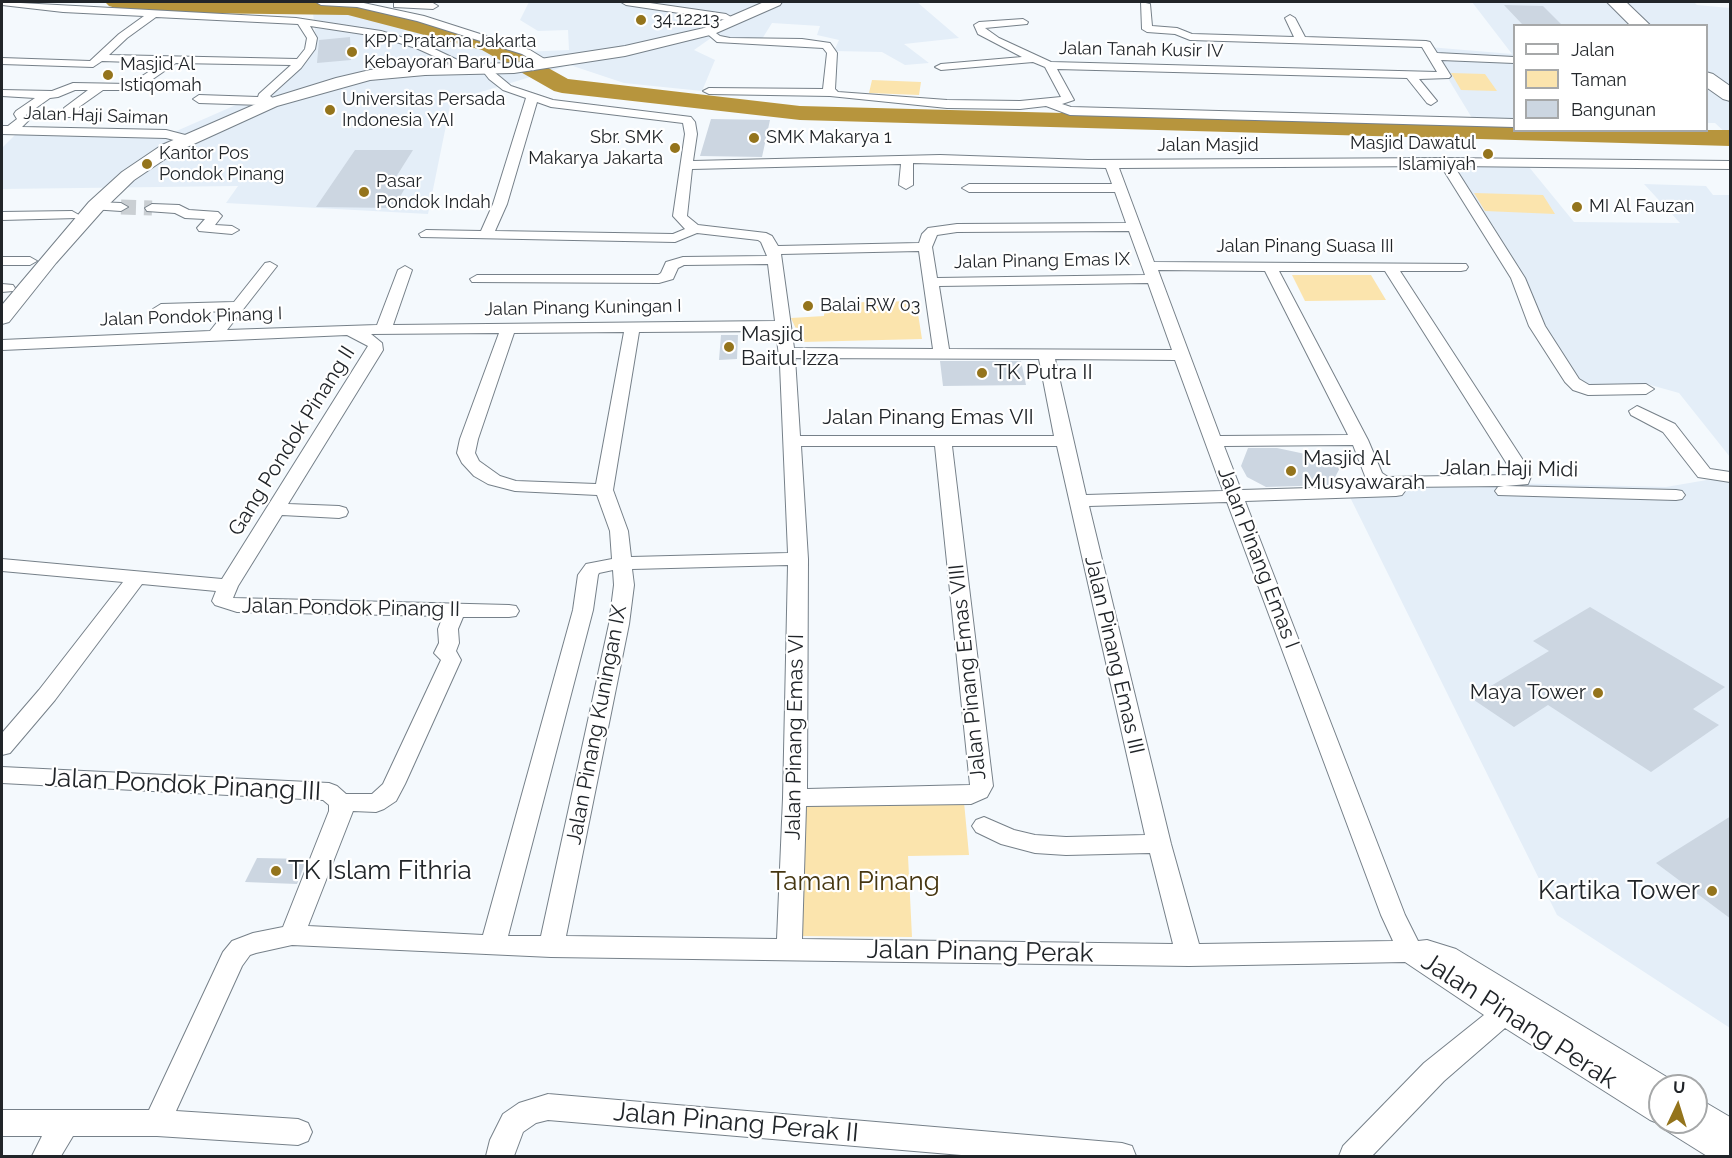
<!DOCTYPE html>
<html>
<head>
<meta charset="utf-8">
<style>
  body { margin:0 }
  #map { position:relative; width:1732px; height:1158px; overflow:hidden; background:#f4f9fd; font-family:Raleway,sans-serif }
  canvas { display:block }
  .frame { position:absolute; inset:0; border:3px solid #212529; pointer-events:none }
  .legend { position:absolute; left:1513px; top:24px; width:195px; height:108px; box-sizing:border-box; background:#fff; border:2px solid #a6a8a9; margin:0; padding:8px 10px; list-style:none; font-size:18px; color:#212529 }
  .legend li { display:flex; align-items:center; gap:12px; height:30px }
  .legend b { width:30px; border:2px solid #a6a8a9 }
  .north { position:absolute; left:1648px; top:1074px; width:60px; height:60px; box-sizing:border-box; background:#fff; border:2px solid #a6a8a9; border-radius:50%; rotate:4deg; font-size:16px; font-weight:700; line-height:24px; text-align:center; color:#212529 }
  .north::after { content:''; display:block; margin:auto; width:21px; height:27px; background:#94741c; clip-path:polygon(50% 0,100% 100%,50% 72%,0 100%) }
</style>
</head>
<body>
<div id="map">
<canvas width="1732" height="1158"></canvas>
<div class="frame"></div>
<ul class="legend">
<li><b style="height:8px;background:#fff"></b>Jalan</li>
<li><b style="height:16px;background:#fbe4ad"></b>Taman</li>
<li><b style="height:16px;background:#ccd6e1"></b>Bangunan</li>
</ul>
<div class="north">U</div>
</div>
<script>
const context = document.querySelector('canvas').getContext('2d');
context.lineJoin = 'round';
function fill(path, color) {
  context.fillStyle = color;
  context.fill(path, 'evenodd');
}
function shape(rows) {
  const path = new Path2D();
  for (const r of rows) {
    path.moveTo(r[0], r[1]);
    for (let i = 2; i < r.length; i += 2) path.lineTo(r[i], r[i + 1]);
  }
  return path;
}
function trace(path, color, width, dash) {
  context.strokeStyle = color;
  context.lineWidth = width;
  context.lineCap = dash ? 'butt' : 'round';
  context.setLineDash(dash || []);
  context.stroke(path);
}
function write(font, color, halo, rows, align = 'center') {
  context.font = font + ' Raleway,sans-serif';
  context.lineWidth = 4.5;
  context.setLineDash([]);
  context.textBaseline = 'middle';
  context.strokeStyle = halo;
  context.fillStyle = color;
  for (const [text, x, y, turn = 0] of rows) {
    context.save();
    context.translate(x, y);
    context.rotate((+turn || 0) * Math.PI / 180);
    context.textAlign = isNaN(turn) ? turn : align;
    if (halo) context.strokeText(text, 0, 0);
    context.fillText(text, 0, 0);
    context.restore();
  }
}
const built = shape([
  [529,2,917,2,959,38,904,44,929,63,905,65,882,52,834,51,839,40,817,35,820,26,772,23,762,39,711,38,694,50,715,60,702,91,624,83,570,65,451,101,428,214,226,203,238,186,2,189,2,148,21,129,172,133,279,86,316,40,313,13,368,6,523,52,569,50,568,30,538,31,520,20],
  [1472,2,1694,2,1697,5,1730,8,1730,137,1715,123,1707,123,1706,26,1514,26,1514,119,1472,118,1429,47,1512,54],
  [1444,164,1529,167,1574,222,1680,223,1644,184,1706,186,1713,195,1730,195,1730,457,1679,393,1647,384,1577,384],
  [1730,476,1730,1028,1557,915,1341,479,1666,487]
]);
const green = shape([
  [1451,73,1485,74,1497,91,1461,90],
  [872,80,921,82,919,95,869,93],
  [1474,193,1543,195,1555,214,1485,211],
  [1371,275,1386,300,1305,301,1292,275],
  [916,301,922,339,802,342,791,318,824,316,825,303],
  [964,802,969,855,908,856,912,937,798,936,803,804]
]);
const river = shape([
  [105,2,348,3,498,40,568,79,800,106,1514,125,1514,130,1730,130,1730,146,800,120,562,93,554,91,482,50,348,15,195,13,116,8,109,6,105,2]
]);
const building = shape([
  [1504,5,1543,6,1561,24,1522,24],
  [350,37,351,60,317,63,319,40],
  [711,119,770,120,762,157,700,156],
  [355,150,413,150,396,177,411,177,394,208,316,207],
  [721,335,738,335,737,359,719,360],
  [940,361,1021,361,1026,385,943,386],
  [1248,448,1277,448,1343,462,1331,485,1266,487,1247,477,1241,466],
  [1590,607,1725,687,1693,709,1719,725,1651,772,1548,705,1514,727,1471,698,1549,651,1533,641],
  [1731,816,1731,919,1656,863],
  [257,858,307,859,297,884,245,882]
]);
const streetTunnel = shape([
  [121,207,152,208]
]);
const street = shape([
  [2,2,296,18,381,31,424,44,466,64,464,66,456,66,416,48,376,36,310,26,317,38,315,49,301,68,270,96,274,99,272,101,262,105,199,103,193,99,199,95,258,97,259,94,291,65,176,63,137,90,103,90,79,107,81,109,73,117,65,117,64,108,88,90,75,90,58,97,50,98,26,115,29,120,22,127,166,130,193,137,195,140,193,143,189,144,166,138,2,134,2,126,8,126,17,119,14,114,16,111,35,98,2,96,2,90,52,91,73,83,130,84,162,63,102,61,93,67,2,64,2,58,90,61,119,34,144,16,63,12,2,5,2,2],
  [156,17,298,24,307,38,305,49,297,59,109,55,127,38,156,17],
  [316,2,359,2,424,16,530,50,551,63,545,66,541,65,522,54,417,21,357,7,321,5,316,2],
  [398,2,433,3,438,6,433,9,394,7,394,3,398,2],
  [621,2,643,2,726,14,731,17,726,20,626,5,621,2],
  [1141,2,1150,4,1152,26,1177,28,1192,34,1294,37,1285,18,1290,15,1295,18,1305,37,1426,41,1430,42,1437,53,1514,57,1514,63,1441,60,1451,76,1449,78,1419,79,1437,101,1431,105,1427,103,1407,78,1057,69,1074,100,1062,104,1071,107,1514,119,1514,127,1070,115,1046,106,1020,109,947,108,830,96,709,94,703,91,709,88,823,89,827,53,823,48,717,42,704,31,709,28,720,36,730,38,802,39,830,43,837,53,835,89,838,92,947,100,1020,101,1061,97,1045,67,1033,62,941,70,935,67,941,64,1022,57,978,34,974,25,979,22,1023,19,1028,22,1027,24,985,28,999,38,1051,62,1437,72,1422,47,1190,40,1175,34,1147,32,1142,29,1141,2],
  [488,67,511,86,553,100,691,117,695,122,697,134,693,161,940,155,1088,160,1445,158,1730,161,1730,169,1454,166,1525,278,1545,326,1579,379,1589,385,1646,384,1654,389,1646,394,1588,395,1573,390,1565,382,1529,326,1511,278,1441,166,1119,168,1154,262,1466,264,1468,267,1466,270,1461,271,1400,271,1532,474,1528,484,1505,486,1676,490,1682,491,1685,495,1682,499,1676,500,1498,495,1495,491,1498,487,1504,486,1402,487,1405,491,1402,495,1396,496,1245,501,1405,915,1418,941,1427,940,1456,949,1670,1079,1673,1086,1660,1086,1660,1122,1696,1122,1696,1097,1730,1117,1730,1156,1707,1156,1667,1131,1663,1123,1660,1124,1650,1120,1505,1028,1444,1081,1372,1156,1339,1156,1343,1146,1424,1063,1484,1015,1405,962,1189,966,551,957,292,945,256,953,250,955,242,966,176,1111,298,1119,308,1123,312,1132,308,1141,298,1145,157,1136,73,1136,61,1156,32,1156,42,1136,2,1136,2,1110,149,1110,223,952,232,941,253,933,283,927,329,811,329,805,323,800,2,783,2,767,329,783,337,786,346,794,372,794,383,784,441,660,434,653,439,643,438,629,443,616,237,612,215,605,212,601,216,591,142,584,55,700,10,753,2,755,2,733,39,690,123,582,2,571,2,559,222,579,368,346,347,335,2,350,2,340,210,331,226,311,161,314,153,309,161,304,234,302,265,263,270,262,277,266,227,330,377,325,398,270,405,266,412,270,393,325,775,321,768,264,684,265,678,268,673,279,659,283,472,282,470,279,477,275,658,275,661,273,666,262,683,257,767,256,761,242,758,240,697,233,675,242,421,237,419,234,426,230,481,231,493,204,526,98,503,90,489,79,482,70,488,67],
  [537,102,551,107,683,123,685,134,673,216,685,229,673,234,495,231,507,204,537,102],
  [913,163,1106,168,1112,184,969,184,962,188,969,192,1115,192,1126,223,957,224,928,228,922,234,919,243,778,246,772,236,766,233,698,225,687,216,692,169,901,164,899,185,906,189,913,185,913,163],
  [1129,231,1145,275,937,278,932,247,937,235,957,232,1129,231],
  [919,251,933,349,794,348,781,254,919,251],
  [1158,270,1265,271,1348,435,1220,436,1158,270],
  [1279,271,1385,271,1514,475,1388,477,1382,473,1368,440,1279,271],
  [1148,283,1172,350,949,349,939,286,1148,283],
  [776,331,780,365,788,553,631,557,628,531,613,490,639,332,776,331],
  [624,332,596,484,516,481,500,476,479,461,475,453,478,439,514,333,624,332],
  [499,333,460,439,457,453,462,463,474,476,488,484,515,491,597,495,610,531,612,559,586,564,578,575,573,610,483,935,308,926,353,811,376,812,384,809,396,801,405,784,461,660,456,651,459,643,458,629,463,617,509,617,516,616,519,611,516,606,509,605,233,598,238,586,282,515,339,518,346,516,348,512,346,508,339,506,288,504,383,350,382,343,371,334,499,333],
  [795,358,1039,359,1054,436,800,436,795,358],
  [1055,359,1175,360,1223,491,1086,495,1055,359],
  [1353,445,1365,476,1380,486,1241,490,1224,446,1353,445],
  [801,446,935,446,970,785,807,789,808,559,801,446],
  [952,446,1057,446,1145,835,1066,837,1035,835,1014,830,984,817,976,820,972,826,976,832,1001,844,1035,853,1066,855,1150,853,1173,944,802,939,806,806,971,804,987,797,993,786,952,446],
  [1227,502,1381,915,1393,941,1199,944,1171,844,1089,506,1227,502],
  [788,565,783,798,777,939,566,936,629,624,634,585,632,569,788,565],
  [613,570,614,585,609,624,541,936,508,936,593,610,598,575,599,573,613,570],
  [96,202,121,203,128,207,121,211,91,209,89,206,96,202],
  [152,204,179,205,189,210,218,212,222,216,215,225,232,226,239,230,232,234,199,231,197,228,205,219,185,218,175,213,147,211,145,208,152,204],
  [72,211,79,215,77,218,2,220,2,212,72,211],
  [2,257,30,257,37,261,30,265,2,265,2,257],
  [2,284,13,285,15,288,13,291,2,292,2,284],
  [1637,406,1675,424,1710,469,1730,472,1730,482,1698,477,1663,432,1631,415,1629,411,1637,406],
  [548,1094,1122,1143,1132,1146,1136,1156,973,1156,548,1120,536,1123,523,1132,514,1156,486,1156,490,1140,503,1114,519,1103,548,1094]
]);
const secondary = shape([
  [764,2,782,2,780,5,714,34,625,56,514,73,425,75,370,80,277,106,174,153,134,180,103,210,56,263,9,322,2,324,2,305,89,202,122,172,162,145,265,100,336,78,370,70,425,65,514,63,625,46,704,28,764,2]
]);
const highway = shape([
  [1607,2,1626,2,1651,26,1631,26,1607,2],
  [1706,72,1713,74,1730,86,1730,101,1723,99,1706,87,1706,72]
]);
const markers = [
  [641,20,6,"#94741c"],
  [352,52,6,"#94741c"],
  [108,75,6,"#94741c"],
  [330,110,6,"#94741c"],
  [754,138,6,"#94741c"],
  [675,148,6,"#94741c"],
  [1488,154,6,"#94741c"],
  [147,164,6,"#94741c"],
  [364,192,6,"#94741c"],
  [1577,207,6,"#94741c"],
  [808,306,6,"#94741c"],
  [729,347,6,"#94741c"],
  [982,373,6,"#94741c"],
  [1291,471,6,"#94741c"],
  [1598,693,6,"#94741c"],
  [276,871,6,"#94741c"],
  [1712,891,6,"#94741c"]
];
const farPoinames = [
  ["34.12213",653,20],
  ["KPP Pratama Jakarta",364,42],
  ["Kebayoran Baru Dua",364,63],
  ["Masjid Al",120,65],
  ["Istiqomah",120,86],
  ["Universitas Persada",342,100],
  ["Indonesia YAI",342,121],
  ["Sbr. SMK",663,138,"right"],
  ["Makarya Jakarta",663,159,"right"],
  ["SMK Makarya 1",766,138],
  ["Masjid Dawatul",1476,144,"right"],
  ["Islamiyah",1476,165,"right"],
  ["Kantor Pos",159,154],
  ["Pondok Pinang",159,175],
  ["Pasar",376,182],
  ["Pondok Indah",376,203],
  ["MI Al Fauzan",1589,207],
  ["Balai RW 03",820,306]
];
const farStreetnames = [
  ["Jalan Tanah Kusir IV",1141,50,1],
  ["Jalan Haji Saiman",96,116,2],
  ["Jalan Masjid",1208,146],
  ["Jalan Pinang Suasa III",1305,247],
  ["Jalan Pinang Emas IX",1042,261,-1],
  ["Jalan Pinang Kuningan I",583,308,-1],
  ["Jalan Pondok Pinang I",191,317,-2]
];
const poiNames = [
  ["Masjid",741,335],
  ["Baitul Izza",741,359],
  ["TK Putra II",994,373],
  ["Masjid Al",1303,459],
  ["Musyawarah",1303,483],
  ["Maya Tower",1586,693,"right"]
];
const streetNames = [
  ["Jalan Pinang Emas VII",928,418],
  ["Gang Pondok Pinang II",292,441,-58],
  ["Jalan Haji Midi",1509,469,1],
  ["Jalan Pinang Emas I",1258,558,69],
  ["Jalan Pondok Pinang II",351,608,1],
  ["Jalan Pinang Emas III",1114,655,77],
  ["Jalan Pinang Emas VIII",968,672,-96],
  ["Jalan Pinang Kuningan IX",597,725,-79],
  ["Jalan Pinang Emas VI",795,737,-89]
];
const nearStreetnames = [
  ["Jalan Pondok Pinang III",183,785,3],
  ["Jalan Pinang Perak",980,952,1],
  ["Jalan Pinang Perak",1519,1021,33],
  ["Jalan Pinang Perak II",736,1123,5]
];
const nearPoinames = [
  ["TK Islam Fithria",288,871],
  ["Kartika Tower",1700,891,"right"]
];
const nearParknames = [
  ["Taman Pinang",855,882]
];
fill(built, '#e4eef8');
fill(green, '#fbe4ad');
fill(river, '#b7953d');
fill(building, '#ccd6e1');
trace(streetTunnel, '#cacfd3', 15, [15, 8]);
trace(street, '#768089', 2);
trace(secondary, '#768089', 2);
trace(highway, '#768089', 2);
fill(street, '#fff');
fill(secondary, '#fff');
fill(highway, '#fff');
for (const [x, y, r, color] of markers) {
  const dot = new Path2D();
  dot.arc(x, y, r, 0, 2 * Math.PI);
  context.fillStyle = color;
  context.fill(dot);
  trace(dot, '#fff', 2);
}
write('18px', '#212529', '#fff', farPoinames, 'left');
write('18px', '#212529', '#fff', farStreetnames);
write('21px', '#212529', '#fff', poiNames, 'left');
write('21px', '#212529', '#fff', streetNames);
write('26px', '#212529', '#fff', nearStreetnames);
write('26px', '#212529', '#fff', nearPoinames, 'left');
write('26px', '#453610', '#fff', nearParknames);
</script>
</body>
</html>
